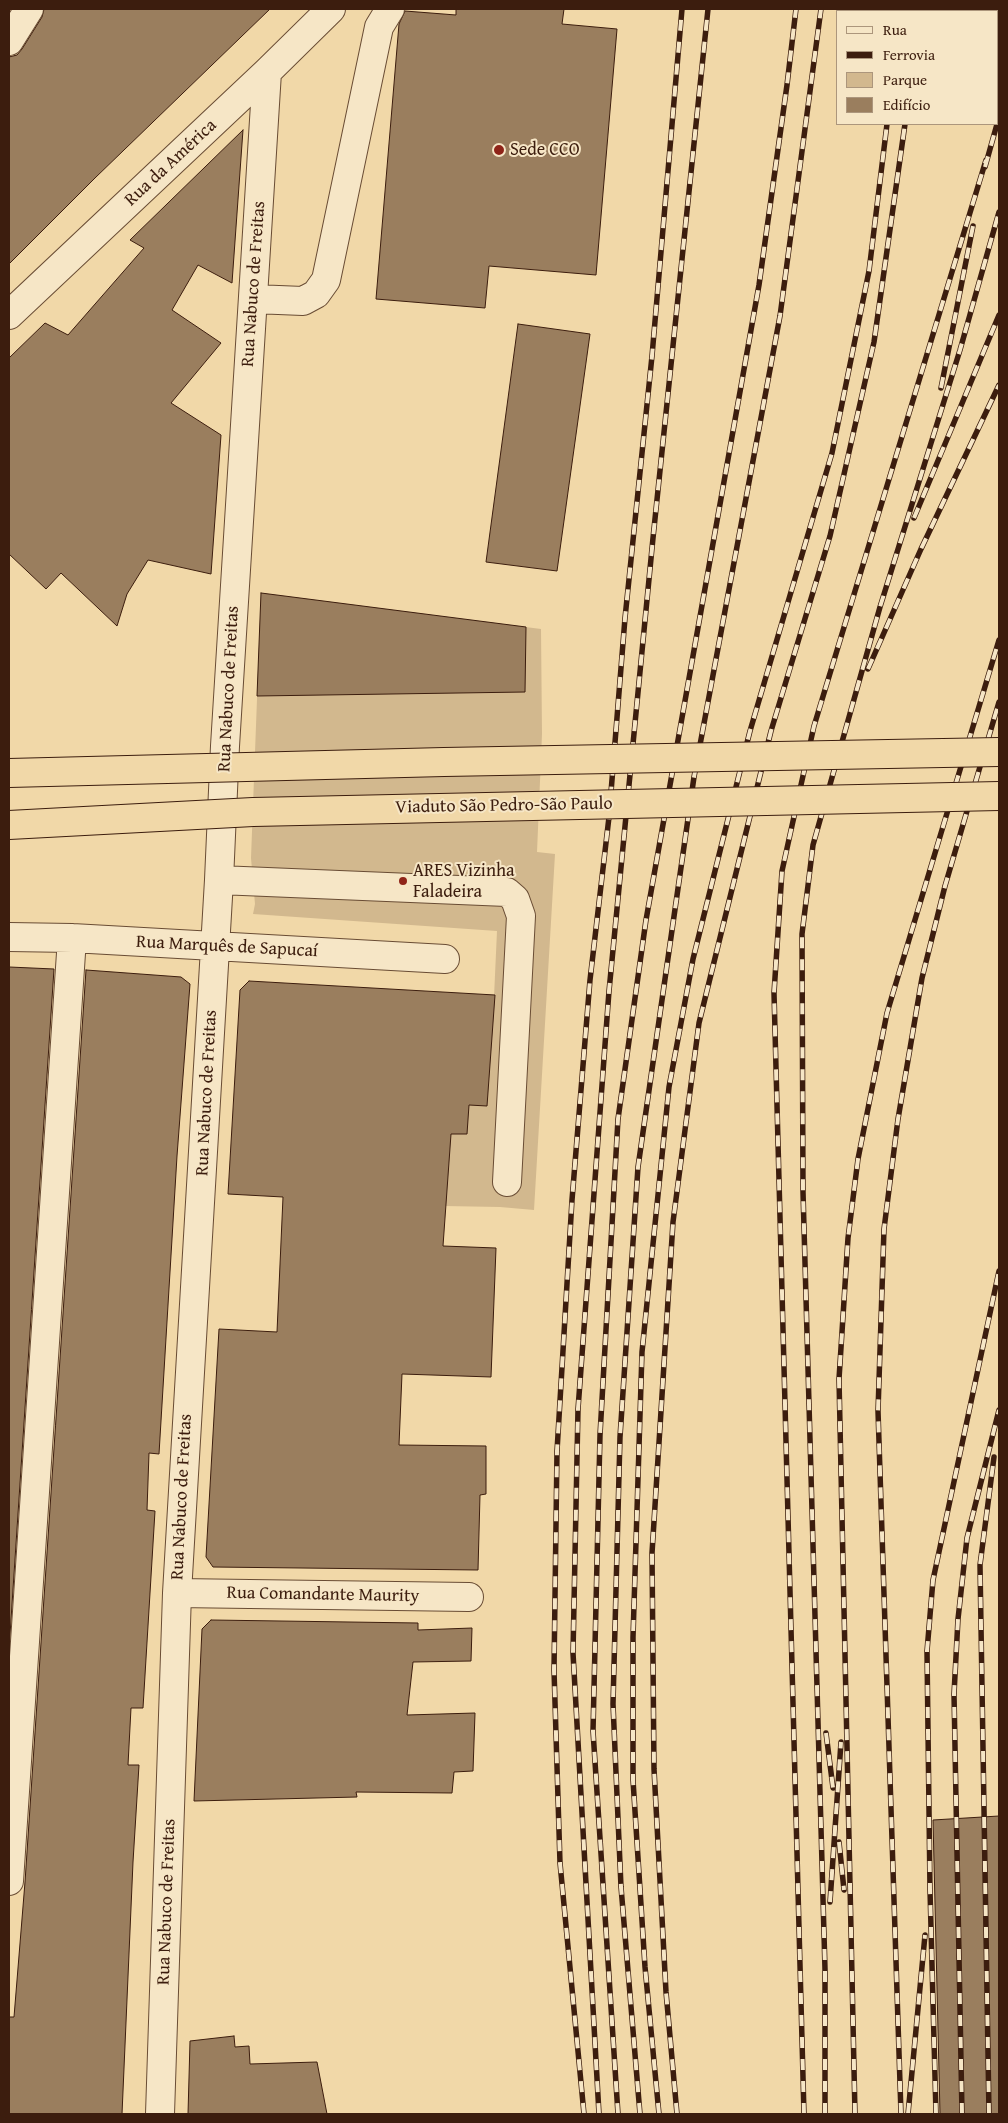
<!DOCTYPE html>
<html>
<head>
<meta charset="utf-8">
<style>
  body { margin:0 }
  #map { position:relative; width:1008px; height:2123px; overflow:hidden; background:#f1d8a8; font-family:"Gentium Book Plus",serif }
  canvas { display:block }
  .frame { position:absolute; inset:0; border:10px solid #3c1d0e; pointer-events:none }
  .legend { position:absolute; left:836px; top:10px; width:162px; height:115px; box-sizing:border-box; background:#f6e6c6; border:1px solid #ac967c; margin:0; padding:6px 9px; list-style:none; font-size:15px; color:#3c1d0e }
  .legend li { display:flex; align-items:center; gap:10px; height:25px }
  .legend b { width:25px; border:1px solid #ac967c }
</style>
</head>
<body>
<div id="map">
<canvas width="1008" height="2123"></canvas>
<div class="frame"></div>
<ul class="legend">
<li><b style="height:6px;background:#f6e6c6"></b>Rua</li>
<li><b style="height:6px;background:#3c1d0e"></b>Ferrovia</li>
<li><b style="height:14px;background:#d2b88e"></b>Parque</li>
<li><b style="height:14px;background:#9a7e5e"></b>Edifício</li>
</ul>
</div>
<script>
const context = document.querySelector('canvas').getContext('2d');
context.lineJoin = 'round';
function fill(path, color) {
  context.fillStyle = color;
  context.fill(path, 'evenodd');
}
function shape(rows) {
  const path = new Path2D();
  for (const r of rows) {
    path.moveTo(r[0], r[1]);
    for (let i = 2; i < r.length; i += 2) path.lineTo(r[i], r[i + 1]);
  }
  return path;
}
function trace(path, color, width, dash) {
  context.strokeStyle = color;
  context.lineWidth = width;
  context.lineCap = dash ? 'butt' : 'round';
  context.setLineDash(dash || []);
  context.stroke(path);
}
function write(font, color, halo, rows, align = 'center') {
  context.font = font + ' "Gentium Book Plus",serif';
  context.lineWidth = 4;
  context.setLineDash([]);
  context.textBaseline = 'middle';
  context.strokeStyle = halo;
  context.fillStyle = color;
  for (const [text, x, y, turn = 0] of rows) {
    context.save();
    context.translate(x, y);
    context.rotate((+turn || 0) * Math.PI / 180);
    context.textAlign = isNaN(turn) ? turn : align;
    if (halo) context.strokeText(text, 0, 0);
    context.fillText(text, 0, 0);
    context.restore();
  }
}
const green = shape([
  [261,593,541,629,542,734,537,852,555,854,534,1210,500,1207,444,1206,459,995,494,997,497,931,253,914,255,904,251,858]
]);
const building = shape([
  [44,9,270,9,95,178,9,264,9,57,17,55,22,49,42,17,44,9],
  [456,9,564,9,562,24,617,29,596,275,489,266,485,308,376,299,399,24,405,11,456,15,456,9],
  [243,130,232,283,198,265,172,310,221,343,171,403,221,435,211,574,148,560,127,594,117,626,61,573,46,589,9,554,9,358,45,323,68,335,144,248,130,240,243,130],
  [518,324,590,334,557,571,486,562,518,324],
  [261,593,526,627,525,692,257,696,261,593],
  [9,967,54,969,9,1650,9,967],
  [86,970,181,977,190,984,177,1156,159,1454,149,1453,147,1510,155,1511,143,1708,131,1708,128,1765,139,1765,133,1862,122,2114,9,2114,9,2017,14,2017,25,1882,86,970],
  [249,981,495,995,487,1106,469,1105,467,1134,451,1134,443,1246,496,1248,491,1377,402,1374,399,1445,486,1446,486,1494,480,1495,478,1570,213,1567,206,1557,219,1329,277,1332,283,1197,228,1194,240,990,249,981],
  [211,1620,418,1623,418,1630,472,1628,471,1661,413,1662,407,1715,475,1713,473,1771,454,1772,452,1793,356,1792,357,1797,194,1801,202,1629,211,1620],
  [999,1816,999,2114,940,2114,933,1820,999,1816],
  [234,2036,235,2047,249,2046,250,2064,317,2062,327,2114,188,2114,190,2041,234,2036]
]);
const minor = shape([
  [9,41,29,9],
  [254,299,303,301,316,294,326,280,379,27,390,9],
  [9,315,267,72,331,9],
  [219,880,507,892,515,899,521,916,507,1182],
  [9,937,72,938,445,959],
  [177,1593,469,1597],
  [9,1881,72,938],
  [160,2114,177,1593,219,880,225,746,267,72]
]);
const rail = shape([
  [902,11,902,9],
  [921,11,921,9],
  [985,167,999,117],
  [941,388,973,226],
  [914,518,999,315],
  [868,669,921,549,999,385],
  [826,1733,833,1788],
  [839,1842,844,1890],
  [830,1902,841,1742],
  [584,2114,560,1863,554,1670,557,1451,572,1200,590,980,609,817,625,618,652,356,682,9],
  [599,2114,573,1653,578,1409,609,991,653,538,708,9],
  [618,2114,593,1731,600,1435,618,1119,646,920,759,285,787,85,796,9],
  [640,2114,621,1887,613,1704,620,1437,638,1167,694,777,780,316,821,9],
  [659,2114,645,1967,633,1780,633,1637,642,1352,669,1087,693,959,750,731,832,453,869,271,887,124],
  [677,2114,666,1992,654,1769,652,1553,673,1222,699,1023,771,731,830,536,874,342,905,124],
  [804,2114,774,993,782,871,814,726,986,160],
  [825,2114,825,1969,803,1192,802,934,813,845,880,607,960,350,999,212],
  [855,2114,839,1379,848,1238,858,1159,887,1013,999,640],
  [901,2114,878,1411,884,1229,898,1119,922,978,945,886,999,702],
  [908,2114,925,1935],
  [936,2114,930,1890,927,1651,933,1580,999,1271],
  [962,2114,954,1694,958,1619,967,1538,999,1410],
  [989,2114,980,1565,994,1457]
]);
const majorBridge = shape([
  [9,773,444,762,999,752],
  [9,825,253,812,999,796]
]);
const markers = [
  [499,150,6,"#8f2418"],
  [403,881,5,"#8f2418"]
];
const poiNames = [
  ["Sede CCO",510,150],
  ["ARES Vizinha",413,871],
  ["Faladeira",413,892]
];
const streetNames = [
  ["Rua da América",171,163,-43],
  ["Rua Nabuco de Freitas",254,284,-86],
  ["Rua Nabuco de Freitas",229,689,-87],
  ["Viaduto São Pedro-São Paulo",504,806,-1],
  ["Rua Marquês de Sapucaí",227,947,3],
  ["Rua Nabuco de Freitas",207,1093,-87],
  ["Rua Nabuco de Freitas",182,1497,-87],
  ["Rua Comandante Maurity",323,1595,1],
  ["Rua Nabuco de Freitas",167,1902,-88]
];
fill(green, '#d2b88e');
fill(building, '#9a7e5e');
trace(building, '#3c1d0e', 1);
trace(minor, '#694c34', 30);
trace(minor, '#f6e6c6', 28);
trace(rail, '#3c1d0e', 5.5);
trace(rail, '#f6e6c6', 4, [11]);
trace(majorBridge, '#3c1d0e', 30, []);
trace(majorBridge, '#f1d8a8', 28);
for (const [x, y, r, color] of markers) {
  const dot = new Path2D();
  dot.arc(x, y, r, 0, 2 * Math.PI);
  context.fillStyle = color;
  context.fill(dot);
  trace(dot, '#f6e6c6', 2);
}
write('18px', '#3c1d0e', '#f6e6c6', poiNames, 'left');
write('18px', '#3c1d0e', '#f6e6c6', streetNames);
</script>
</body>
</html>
